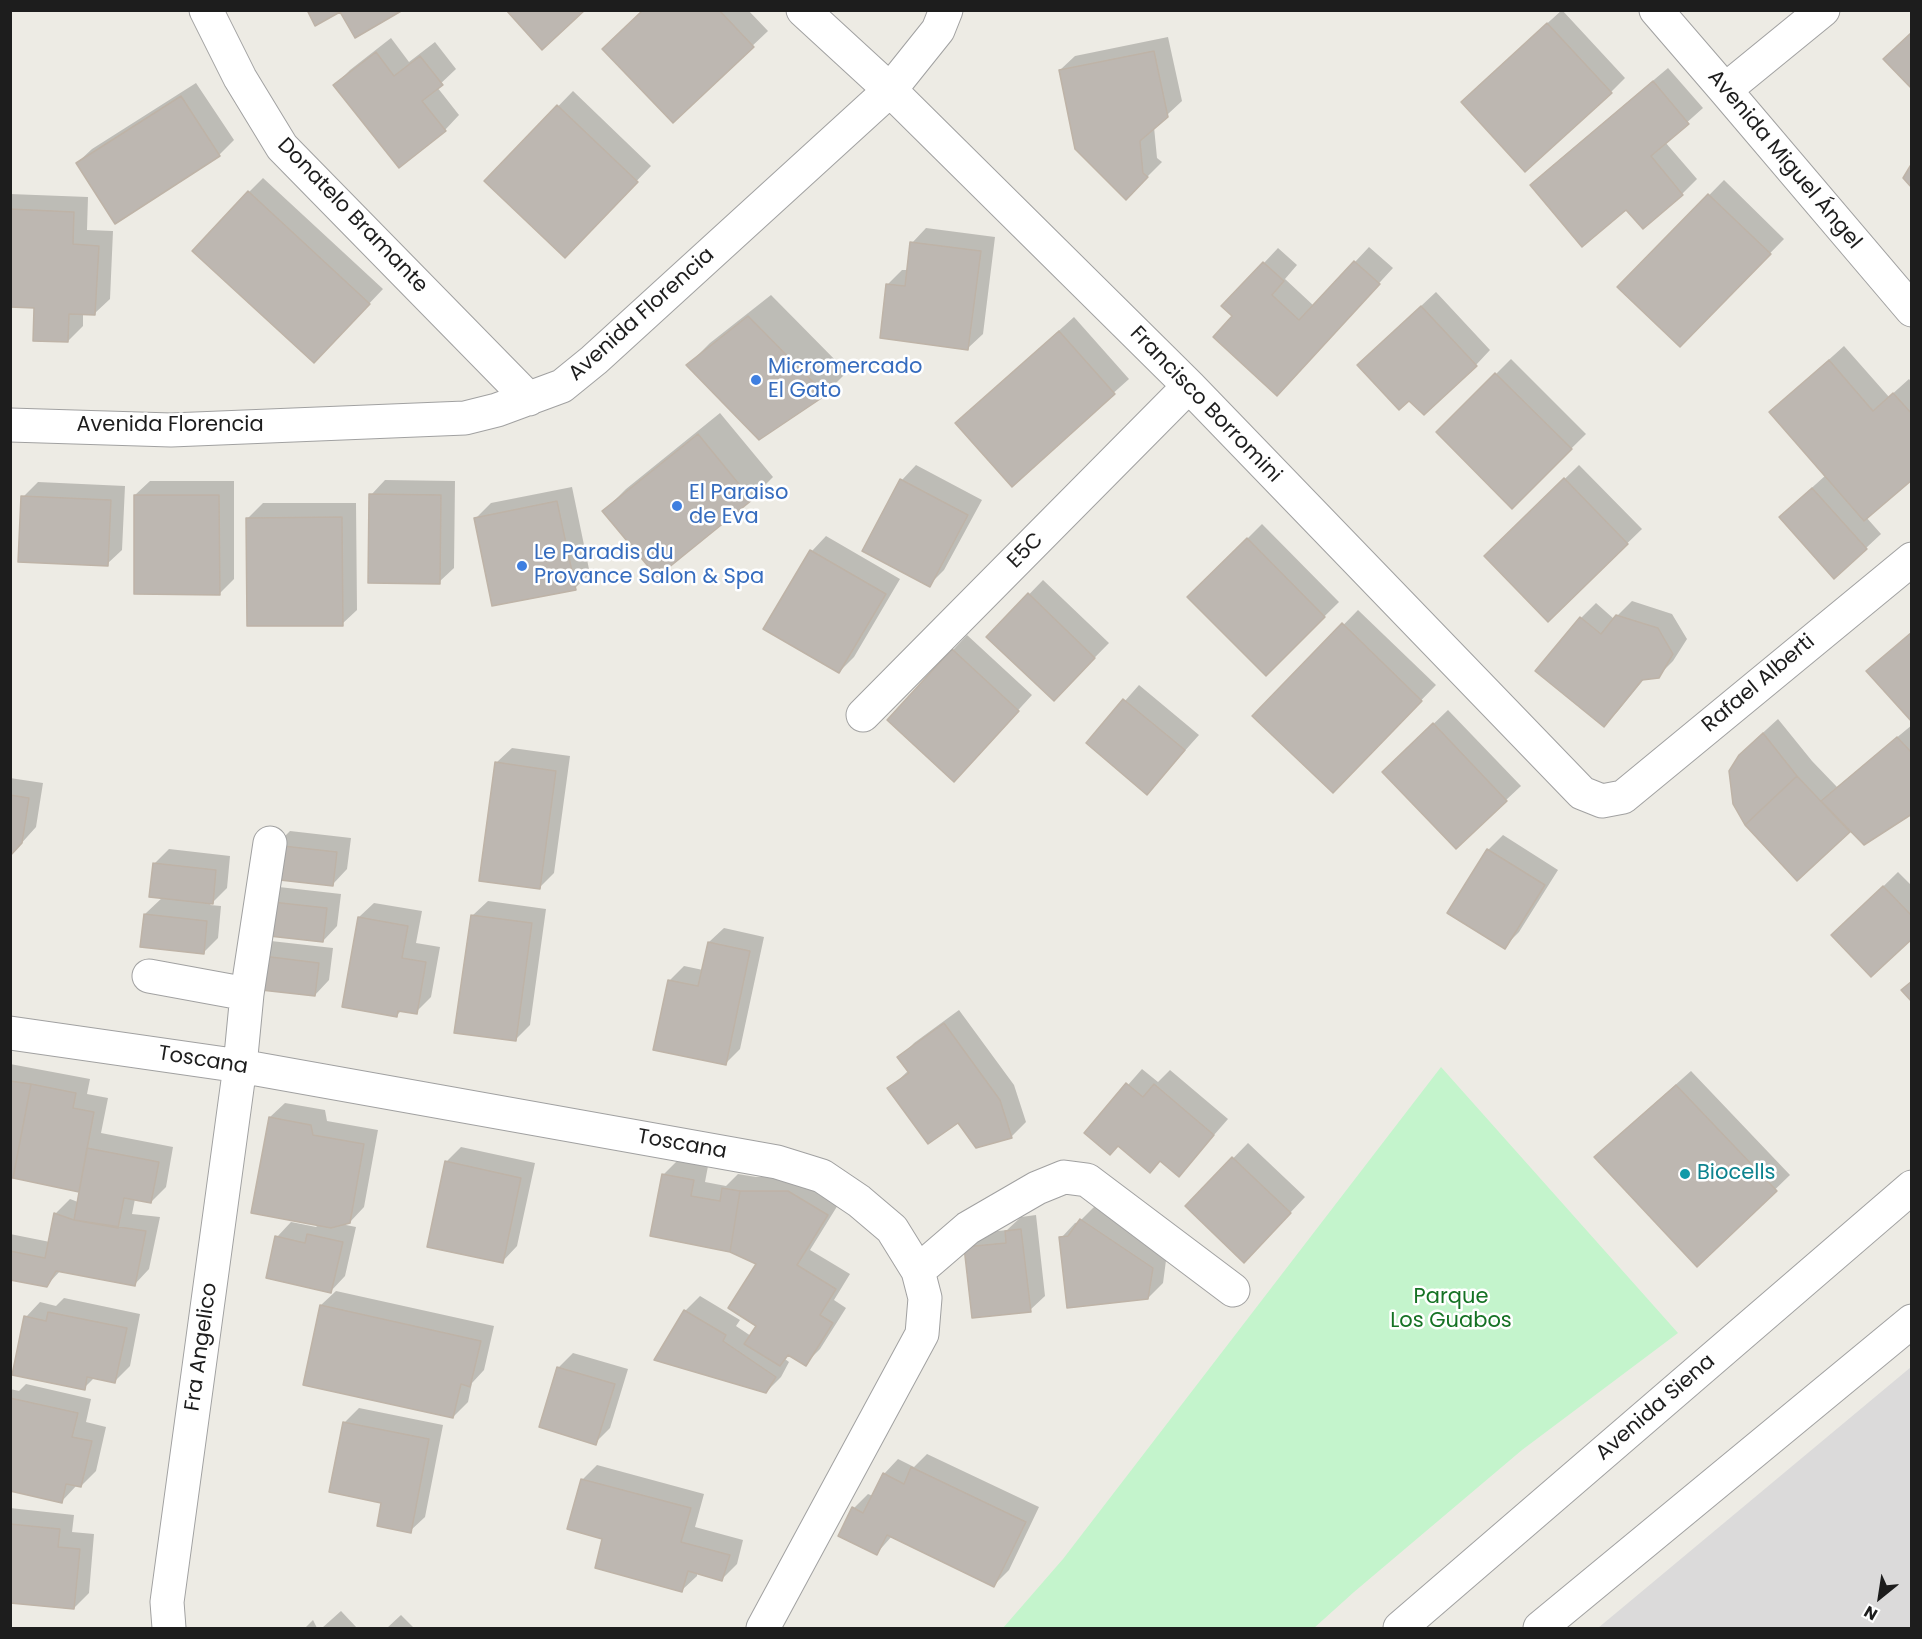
<!DOCTYPE html>
<html>
<head>
<meta charset="utf-8">
<style>
  body { margin:0 }
  #map { position:relative; width:1922px; height:1639px; overflow:hidden; background:#edebe4; font-family:Poppins,sans-serif }
  canvas { display:block }
  .frame { position:absolute; inset:0; border:12px solid #1d1d1d; pointer-events:none }
  .north { position:absolute; left:1850px; top:1567px; width:60px; height:60px; -webkit-text-stroke:4px #fff; paint-order:stroke; rotate:210deg; font-size:16px; font-weight:700; line-height:24px; text-align:center; color:#1d1d1d }
  .north::after { content:''; display:block; margin:auto; width:21px; height:27px; background:#1d1d1d; clip-path:polygon(50% 0,100% 100%,50% 72%,0 100%) }
</style>
</head>
<body>
<div id="map">
<canvas width="1922" height="1639"></canvas>
<div class="frame"></div>
<div class="north">N</div>
</div>
<script>
const context = document.querySelector('canvas').getContext('2d');
context.lineJoin = 'round';
function fill(path, color) {
  context.fillStyle = color;
  context.fill(path, 'evenodd');
}
function shape(rows) {
  const path = new Path2D();
  for (const r of rows) {
    path.moveTo(r[0], r[1]);
    for (let i = 2; i < r.length; i += 2) path.lineTo(r[i], r[i + 1]);
  }
  return path;
}
function trace(path, color, width, dash) {
  context.strokeStyle = color;
  context.lineWidth = width;
  context.lineCap = dash ? 'butt' : 'round';
  context.setLineDash(dash || []);
  context.stroke(path);
}
function write(font, color, halo, rows, align = 'center') {
  context.font = font + ' Poppins,sans-serif';
  context.lineWidth = 5;
  context.setLineDash([]);
  context.textBaseline = 'middle';
  context.strokeStyle = halo;
  context.fillStyle = color;
  for (const [text, x, y, turn = 0] of rows) {
    context.save();
    context.translate(x, y);
    context.rotate((+turn || 0) * Math.PI / 180);
    context.textAlign = isNaN(turn) ? turn : align;
    if (halo) context.strokeText(text, 0, 0);
    context.fillText(text, 0, 0);
    context.restore();
  }
}
const residential = shape([
  [1911,1367,1911,1628,1598,1628]
]);
const park = shape([
  [1441,1067,1678,1333,1522,1450,1354,1592,1314,1628,1003,1628,1063,1559]
]);
const shadow = shape([
  [644,10,748,10,768,31,673,121],
  [1562,10,1625,78,1611,92,1477,87],
  [1168,37,1182,101,1154,127,1157,158,1162,162,1126,198,1060,70,1075,56],
  [391,38,409,62,435,42,456,69,437,87,459,115,445,130,335,85,350,70],
  [1668,68,1703,108,1665,142,1697,179,1682,194,1626,208,1532,185,1546,171],
  [196,83,234,140,219,155,77,163,92,149],
  [573,91,651,166,579,241,486,181],
  [263,178,383,289,328,347,249,192],
  [1724,180,1784,239,1680,345,1619,287],
  [10,194,88,197,87,230,113,231,110,299,95,313,83,313,83,326,68,341,36,307,10,305],
  [926,228,995,237,983,334,968,348,888,284,902,270,908,270,912,243],
  [1369,247,1393,268,1291,379,1234,316,1264,263,1278,248,1297,265,1285,279,1314,306],
  [1436,292,1490,350,1476,365,1409,399,1373,351],
  [771,295,847,372,825,394,759,438,688,365,710,343],
  [1074,317,1129,379,1012,484,957,423],
  [1844,346,1889,397,1909,379,1912,383,1912,478,1866,517,1881,534,1866,548,1795,503,1826,475,1771,412],
  [1511,359,1586,434,1512,507,1438,432],
  [720,413,773,477,751,499,604,511,626,489],
  [916,465,982,500,944,570,929,585,902,480],
  [1579,465,1642,529,1548,620,1486,556],
  [385,480,455,481,454,568,439,582,371,495],
  [150,481,234,481,234,579,220,593,135,495],
  [38,482,125,486,122,550,107,564,23,497],
  [572,487,590,574,575,588,476,518,491,503],
  [263,503,356,503,357,610,342,624,248,518],
  [1262,524,1339,602,1266,674,1189,597],
  [826,536,900,579,854,657,839,672,765,628,812,551],
  [1043,580,1109,643,1054,699,988,637],
  [1632,601,1672,614,1687,639,1673,661,1658,676,1645,678,1618,711,1604,725,1581,618,1596,603,1614,619],
  [1358,610,1436,685,1333,791,1255,716],
  [967,635,1032,695,968,765,953,650],
  [1139,685,1199,735,1147,793,1088,743],
  [1448,710,1521,786,1506,800,1399,757],
  [1778,719,1812,761,1837,787,1912,725,1912,812,1851,830,1797,879,1755,740],
  [512,748,570,756,554,873,539,888,497,762],
  [10,778,43,783,36,827,10,856],
  [290,831,351,838,347,869,333,884,275,846],
  [1503,835,1558,870,1519,932,1504,947,1449,912,1488,850],
  [169,849,230,856,227,888,210,905,221,906,218,938,203,953,145,914,163,897,154,864],
  [1898,872,1912,886,1912,937,1848,921],
  [279,887,341,894,337,926,323,941,261,934],
  [488,901,546,909,530,1025,515,1040,456,1032,473,915],
  [374,903,422,911,416,943,440,947,431,997,416,1012,402,1010,397,1015,359,917],
  [724,928,764,937,740,1049,725,1064,655,1049,670,980,684,966,703,970,709,942],
  [271,941,333,948,329,980,315,995,253,988],
  [959,1010,1014,1085,1026,1122,1011,1137,958,1121,889,1089,909,1070,899,1058,914,1043],
  [10,1064,90,1079,87,1094,108,1098,101,1133,173,1147,166,1187,151,1202,135,1199,132,1214,160,1217,149,1269,135,1284,61,1270,47,1285,10,1278,10,1234,50,1242,55,1214,70,1199,78,1202,81,1190,10,1176],
  [1142,1069,1158,1082,1170,1070,1228,1119,1179,1175,1161,1160,1086,1133],
  [1691,1071,1790,1175,1697,1265,1610,1143],
  [285,1103,325,1110,327,1121,378,1130,364,1207,350,1222,341,1224,356,1227,345,1276,331,1291,277,1237,291,1222,316,1227,319,1224,253,1212,270,1117],
  [1248,1143,1305,1197,1259,1246,1187,1206],
  [461,1147,535,1163,517,1246,503,1261,446,1162],
  [678,1160,708,1166,705,1182,726,1186,738,1174,756,1177,803,1176,841,1200,810,1250,850,1274,834,1300,846,1308,820,1349,805,1364,790,1354,785,1359,789,1362,781,1377,766,1392,685,1311,700,1296,740,1320,736,1326,751,1336,758,1325,758,1263,664,1174],
  [1095,1206,1167,1253,1163,1283,1148,1298,1061,1238,1075,1223,1079,1222],
  [1036,1215,1045,1296,1030,1310,965,1248,980,1233,1007,1230,1021,1217],
  [336,1291,494,1326,484,1370,472,1383,468,1402,453,1417,321,1305],
  [64,1298,140,1314,130,1366,115,1381,95,1377,84,1388,26,1317,40,1302,56,1306],
  [573,1353,628,1369,610,1428,595,1443,541,1426,559,1367],
  [26,1384,91,1399,86,1422,106,1427,96,1471,81,1486,77,1485,62,1501,10,1489,10,1389,19,1391],
  [359,1408,443,1425,425,1517,410,1531,383,1502,345,1422],
  [927,1454,1039,1507,1009,1570,994,1585,892,1536,877,1553,854,1508,868,1494,873,1496,884,1474,898,1459,914,1467],
  [597,1465,704,1494,695,1527,743,1540,737,1564,722,1579,697,1572,697,1576,682,1590,604,1538,582,1480],
  [10,1508,74,1515,72,1532,94,1534,89,1593,74,1608,10,1602],
  [341,1611,357,1628,322,1628],
  [401,1615,414,1628,387,1628],
  [313,1620,317,1628,305,1628]
]);
const building = shape([
  [307,10,403,10,355,38,340,12,315,26,307,10],
  [506,10,585,10,542,50,506,10],
  [643,10,719,10,754,47,673,123,602,49,643,10],
  [1547,23,1612,93,1525,172,1461,102,1547,23],
  [1912,32,1912,89,1883,59,1912,32],
  [1154,51,1168,117,1140,141,1143,173,1148,177,1126,200,1075,149,1059,70,1154,51],
  [376,52,394,76,420,56,443,85,422,101,446,131,399,168,333,85,376,52],
  [1653,81,1689,124,1651,156,1683,195,1643,229,1626,210,1582,247,1530,185,1653,81],
  [181,96,220,156,115,224,76,163,181,96],
  [557,105,638,182,565,258,484,181,557,105],
  [1912,163,1912,188,1903,178,1912,163],
  [248,191,370,304,314,363,192,251,248,191],
  [1708,194,1771,254,1680,347,1617,287,1708,194],
  [10,209,74,212,73,244,99,246,95,315,69,314,68,342,33,341,34,308,10,307,10,209],
  [910,242,981,251,968,350,880,338,886,284,905,286,910,242],
  [1354,261,1380,284,1277,396,1213,337,1232,316,1221,306,1263,262,1284,281,1272,295,1299,320,1354,261],
  [1421,306,1477,366,1424,415,1409,401,1399,410,1357,365,1421,306],
  [748,316,826,395,759,440,686,365,748,316],
  [1059,331,1115,394,1012,487,955,423,1059,331],
  [1829,360,1873,411,1893,393,1912,414,1912,480,1864,521,1769,412,1829,360],
  [1495,373,1572,449,1512,509,1436,432,1495,373],
  [698,434,752,500,657,577,602,511,698,434],
  [1564,478,1628,544,1548,622,1484,556,1564,478],
  [900,479,968,515,930,587,862,551,900,479],
  [1812,488,1867,549,1834,579,1779,517,1812,488],
  [369,494,441,495,440,584,368,583,369,494],
  [134,495,219,495,220,595,134,594,134,495],
  [21,496,111,500,108,566,18,562,21,496],
  [557,501,576,590,492,606,474,518,557,501],
  [342,517,343,626,247,626,246,518,342,517],
  [1247,538,1325,617,1266,676,1187,597,1247,538],
  [810,550,886,594,839,673,763,629,810,550],
  [1028,593,1095,658,1054,701,986,637,1028,593],
  [1616,615,1658,628,1673,654,1659,678,1642,680,1604,727,1535,671,1580,617,1601,634,1616,615],
  [1342,623,1422,701,1333,793,1252,716,1342,623],
  [1912,632,1912,722,1866,671,1912,632],
  [952,649,1019,711,954,782,887,720,952,649],
  [1123,699,1185,750,1147,795,1086,743,1123,699],
  [1433,723,1507,801,1456,849,1382,772,1433,723],
  [1763,733,1797,776,1745,825,1733,804,1729,771,1739,755,1763,733],
  [1897,737,1912,753,1912,814,1864,845,1821,801,1897,737],
  [495,762,556,771,540,889,479,881,495,762],
  [1797,776,1850,832,1797,881,1745,825,1797,776],
  [10,795,29,798,22,843,10,856,10,795],
  [274,845,337,852,333,886,271,879,274,845],
  [1487,849,1545,885,1505,949,1447,913,1487,849],
  [153,863,216,870,213,904,149,897,153,863],
  [1883,886,1912,916,1912,939,1871,977,1831,935,1883,886],
  [263,901,327,908,323,942,260,935,263,901],
  [144,914,207,921,204,954,140,947,144,914],
  [471,915,532,923,516,1041,454,1033,471,915],
  [358,917,408,926,402,958,426,962,417,1014,398,1011,397,1017,342,1007,358,917],
  [708,942,750,951,726,1065,653,1050,668,980,698,986,708,942],
  [255,955,319,963,315,996,252,989,255,955],
  [1912,981,1912,1002,1901,990,1912,981],
  [944,1023,1000,1100,1012,1138,976,1148,958,1123,928,1144,887,1088,909,1073,897,1057,944,1023],
  [10,1081,31,1084,13,1178,10,1178,10,1081],
  [1126,1083,1143,1097,1154,1084,1214,1135,1179,1177,1160,1161,1150,1173,1118,1146,1110,1155,1084,1133,1126,1083],
  [31,1084,76,1093,73,1108,94,1112,79,1192,13,1178,31,1084],
  [1676,1085,1777,1191,1697,1267,1594,1157,1676,1085],
  [269,1117,311,1125,313,1135,364,1144,350,1223,331,1228,251,1213,269,1117],
  [87,1148,159,1162,151,1203,124,1198,118,1228,74,1220,87,1148],
  [1232,1157,1291,1213,1244,1263,1185,1206,1232,1157],
  [445,1161,521,1178,503,1263,427,1247,445,1161],
  [662,1174,694,1180,691,1196,720,1201,722,1188,740,1191,730,1252,650,1236,662,1174],
  [740,1191,788,1191,828,1215,797,1265,836,1289,820,1315,833,1323,806,1366,788,1355,780,1366,744,1344,756,1326,728,1308,756,1264,730,1252,740,1191],
  [54,1213,74,1220,146,1231,135,1286,56,1271,47,1287,10,1280,10,1251,45,1258,54,1213],
  [1080,1219,1153,1268,1148,1299,1067,1308,1059,1237,1068,1236,1080,1219],
  [1021,1229,1031,1312,972,1318,964,1247,1006,1243,1005,1231,1021,1229],
  [307,1234,343,1242,331,1293,266,1278,275,1236,305,1243,307,1234],
  [320,1305,481,1341,470,1387,461,1384,453,1418,303,1385,320,1305],
  [684,1310,726,1335,723,1341,776,1377,766,1393,654,1360,684,1310],
  [48,1312,127,1328,115,1383,87,1377,85,1390,12,1375,24,1316,46,1321,48,1312],
  [557,1367,615,1384,596,1445,539,1427,557,1367],
  [10,1398,78,1413,72,1437,92,1441,81,1487,66,1484,62,1503,10,1491,10,1398],
  [343,1422,429,1439,411,1533,377,1526,381,1503,329,1492,343,1422],
  [911,1467,1026,1522,994,1587,887,1535,877,1555,838,1536,852,1507,863,1513,883,1473,904,1484,911,1467],
  [581,1479,691,1508,681,1542,730,1555,722,1581,688,1571,682,1592,595,1568,602,1539,567,1529,581,1479],
  [10,1524,60,1529,58,1547,80,1549,74,1609,10,1603,10,1524]
]);
const minor = shape([
  [206,10,240,78,282,147,529,399],
  [803,10,890,90,1189,386,1582,793,1602,801,1623,797,1912,559],
  [1656,10,1725,90,1912,310],
  [1725,90,1823,10],
  [10,425,171,430,465,418,497,410,562,386,594,360,890,90,938,30,946,10],
  [863,715,1189,386],
  [149,976,247,994],
  [10,1033,240,1066,777,1162,822,1176,859,1201,892,1229,918,1271,925,1298,922,1334,763,1628],
  [918,1271,968,1228,1037,1188,1064,1177,1087,1180,1233,1290],
  [169,1628,167,1602,240,1066,247,994,270,843],
  [1400,1628,1912,1187],
  [1540,1628,1912,1321]
]);
const markers = [
  [756,380,6,"#3f7fe0"],
  [677,506,6,"#3f7fe0"],
  [522,566,6,"#3f7fe0"],
  [1685,1174,6,"#0f9aa8"]
];
const streetNames = [
  ["Avenida Miguel Ángel",1784,160,50],
  ["Donatelo Bramante",352,216,46],
  ["Avenida Florencia",642,315,-42],
  ["Francisco Borromini",1205,405,46],
  ["Avenida Florencia",170,426],
  ["E5C",1026,551,-45],
  ["Rafael Alberti",1759,684,-40],
  ["Toscana",203,1061,9],
  ["Toscana",682,1145,10],
  ["Fra Angelico",202,1347,-82],
  ["Avenida Siena",1656,1408,-41]
];
const shopNames = [
  ["Micromercado",768,368],
  ["El Gato",768,392],
  ["El Paraiso",689,494],
  ["de Eva",689,518],
  ["Le Paradis du",534,554],
  ["Provance Salon & Spa",534,578]
];
const cultureNames = [
  ["Biocells",1697,1174]
];
const parkNames = [
  ["Parque",1451,1298],
  ["Los Guabos",1451,1322]
];
fill(residential, '#dbdada');
fill(park, '#c4f4cc');
fill(shadow, '#0003');
fill(building, '#bdb7b1');
trace(building, '#beb3a7', 1.5);
trace(minor, '#a1a1a1', 35);
trace(minor, '#fff', 33);
for (const [x, y, r, color] of markers) {
  const dot = new Path2D();
  dot.arc(x, y, r, 0, 2 * Math.PI);
  context.fillStyle = color;
  context.fill(dot);
  trace(dot, '#fff', 2);
}
write('21px', '#1d1d1d', '#fff', streetNames);
write('21px', '#366cbe', '#fff', shopNames, 'left');
write('21px', '#0d838f', '#fff', cultureNames, 'left');
write('21px', '#157224', '#fff', parkNames);
</script>
</body>
</html>
